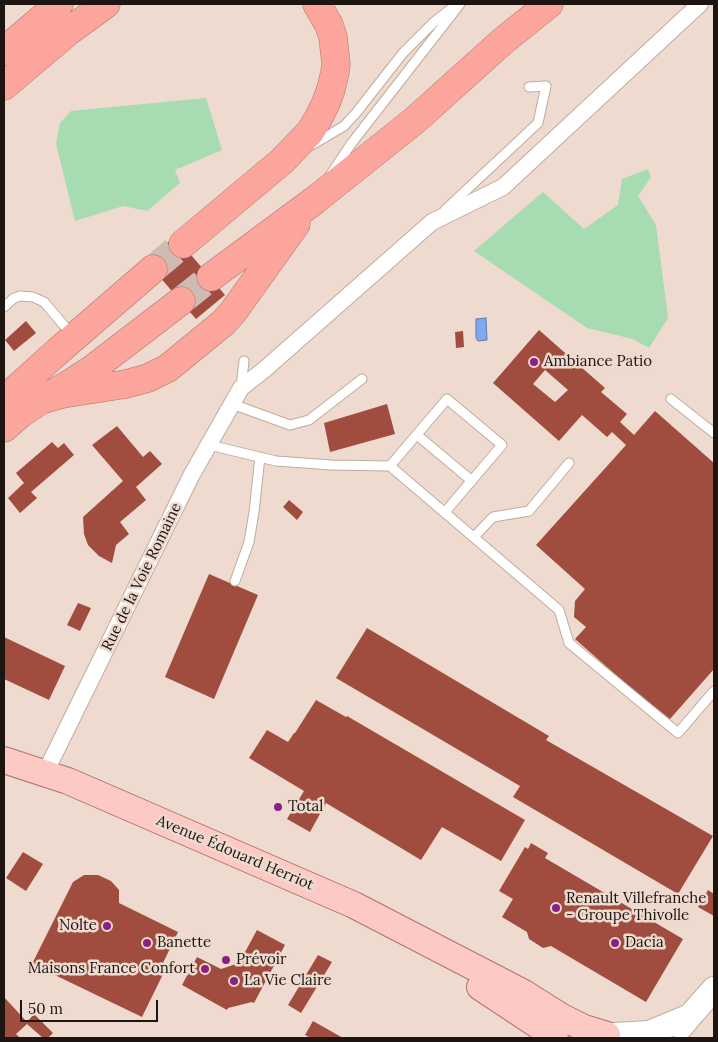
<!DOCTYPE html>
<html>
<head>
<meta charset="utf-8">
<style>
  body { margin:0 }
  #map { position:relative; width:718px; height:1042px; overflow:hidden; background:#eedace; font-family:Lora,serif }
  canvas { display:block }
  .frame { position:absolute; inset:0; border:5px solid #1c1511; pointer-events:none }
  .scale { position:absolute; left:20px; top:1000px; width:138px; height:22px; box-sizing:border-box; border:2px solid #1c1511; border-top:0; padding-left:6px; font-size:15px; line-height:18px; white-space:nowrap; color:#1c1511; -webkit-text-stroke:4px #eedace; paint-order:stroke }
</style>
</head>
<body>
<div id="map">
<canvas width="718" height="1042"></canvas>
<div class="frame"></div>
<div class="scale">50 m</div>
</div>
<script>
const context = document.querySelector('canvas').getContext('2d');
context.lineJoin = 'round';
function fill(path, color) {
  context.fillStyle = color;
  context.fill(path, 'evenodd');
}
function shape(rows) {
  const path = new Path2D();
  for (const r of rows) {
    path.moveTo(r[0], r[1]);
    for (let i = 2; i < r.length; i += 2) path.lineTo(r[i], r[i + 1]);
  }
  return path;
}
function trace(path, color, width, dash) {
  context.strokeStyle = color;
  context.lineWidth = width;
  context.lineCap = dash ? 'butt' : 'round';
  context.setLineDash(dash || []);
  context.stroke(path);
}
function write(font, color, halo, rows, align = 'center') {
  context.font = font + ' Lora,serif';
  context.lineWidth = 5;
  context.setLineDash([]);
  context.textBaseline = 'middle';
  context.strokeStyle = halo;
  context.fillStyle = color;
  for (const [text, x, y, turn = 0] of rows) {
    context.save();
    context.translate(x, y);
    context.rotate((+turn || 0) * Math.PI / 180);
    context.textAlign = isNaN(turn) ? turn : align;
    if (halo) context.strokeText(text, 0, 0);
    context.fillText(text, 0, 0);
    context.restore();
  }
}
const green = shape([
  [206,98,222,150,175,170,180,183,147,211,123,206,75,221,56,144,60,123,71,111],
  [648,169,651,177,638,196,656,225,668,318,649,348,633,339,587,328,474,251,543,192,584,229,618,205,622,179]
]);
const water = shape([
  [486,318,487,340,478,341,476,338,476,319,486,318]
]);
const building = shape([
  [175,236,225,295,196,319,146,261],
  [26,321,36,333,14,351,5,340],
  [539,330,605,388,601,392,627,414,620,422,634,435,655,411,714,463,714,669,670,719,633,690,575,639,586,627,574,617,575,601,585,589,536,545,626,445,612,432,607,437,582,415,559,441,493,383],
  [545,370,568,390,555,402,533,384],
  [463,331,464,347,456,348,455,332],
  [387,404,395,434,330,452,324,423],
  [117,426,143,457,150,451,162,464,136,487,146,500,120,522,129,534,116,545,112,563,99,556,88,545,84,534,83,517,123,481,92,445],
  [52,442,58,448,64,443,74,455,31,492,37,498,20,513,8,498,24,483,16,473],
  [289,500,303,512,297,520,283,507],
  [209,574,258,595,214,699,165,677],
  [78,603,91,608,80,631,67,625],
  [367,628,549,736,546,740,713,836,678,894,513,797,520,786,336,678],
  [4,637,65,666,49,700,4,679],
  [316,700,346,717,347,716,525,820,501,861,442,827,421,860,326,803,310,832,287,819,304,791,249,758,267,730,288,742,294,733,295,733],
  [531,843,548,853,545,858,683,939,646,1002,551,946,543,948,529,939,527,932,502,917,513,899,499,891,525,847,528,849],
  [23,852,43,864,26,891,6,878],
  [84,875,98,875,111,881,119,890,119,903,178,932,163,963,167,966,142,1017,32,964,73,882],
  [708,890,714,894,714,916,698,907],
  [257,930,285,945,254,1003,252,1002,228,1008,227,1010,182,985,197,957,221,969,236,964,238,965],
  [318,955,332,962,301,1013,288,1005],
  [4,997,27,1022,34,1014,53,1033,48,1038,43,1038,27,1024,16,1034,20,1038,6,1038,4,1035],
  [313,1021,343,1038,311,1038,305,1035]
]);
const highwayTunnel = shape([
  [153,269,183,244],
  [181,301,211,277]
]);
const lane = shape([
  [312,145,344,126,356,113,403,53,434,22,453,7],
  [331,174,351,144,460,4],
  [445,210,538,123,546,86,529,87],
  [4,307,14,298,20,296,33,297,44,302,73,336],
  [241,387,244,361],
  [671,399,714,433],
  [232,404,290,425,309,420,362,379],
  [417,435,472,481],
  [209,445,276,461,331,465,390,466,559,610,569,643,678,733,714,691],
  [390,466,447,399,502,445,445,512],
  [474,537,493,517,529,511,569,463],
  [235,581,249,542,254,512,260,457]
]);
const street = shape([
  [47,769,191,476,241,388,265,369,432,222,503,187,700,4]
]);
const secondary = shape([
  [681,1027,690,1016,714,989],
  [615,1035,649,1033,690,1016]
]);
const primary = shape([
  [4,760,68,781,354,905,524,993,562,1017,584,1028,607,1035],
  [480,987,551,1034,555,1038]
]);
const highway = shape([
  [4,51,59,4],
  [4,86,69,31,106,4],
  [183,244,282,161,310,132,318,119,326,103,331,89,335,72,336,64,333,37,329,25,317,4],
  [211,277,315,200,414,121,503,41,549,4],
  [4,400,57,352,153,269],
  [41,400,62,394,126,384,148,378,168,368,223,323,233,312,296,224],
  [4,428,20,414,41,400,68,385,91,370,181,301]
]);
const markers = [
  [534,362,5,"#8a1f84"],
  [278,807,5,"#8a1f84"],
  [556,908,5,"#8a1f84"],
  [107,926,5,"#8a1f84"],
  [147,943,5,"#8a1f84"],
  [615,943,5,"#8a1f84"],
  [226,960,5,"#8a1f84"],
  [205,969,5,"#8a1f84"],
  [234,981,5,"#8a1f84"]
];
const poiNames = [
  ["Ambiance Patio",544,362],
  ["Total",288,807],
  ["Renault Villefranche",566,899],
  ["- Groupe Thivolle",566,916],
  ["Nolte",97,926,"right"],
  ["Banette",157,943],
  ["Dacia",625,943],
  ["Prévoir",236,960],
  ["Maisons France Confort",195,969,"right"],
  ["La Vie Claire",244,981]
];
const streetNames = [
  ["Rue de la Voie Romaine",142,577,-64],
  ["Avenue Édouard Herriot",235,853,23]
];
fill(green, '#a7dbb2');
fill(water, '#80a7f0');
trace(water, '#627bad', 1);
fill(building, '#a04c3f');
trace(highwayTunnel, '#cebcb2', 28, [28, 14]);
trace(lane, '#bfaca0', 11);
trace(street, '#bfaca0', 18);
trace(secondary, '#bfaca0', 26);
trace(primary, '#ae736c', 28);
trace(highway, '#ae736c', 29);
trace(lane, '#fff', 9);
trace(street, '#fff', 16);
trace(secondary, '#fff', 24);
trace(primary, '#fdc9c4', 26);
trace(highway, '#fca59d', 28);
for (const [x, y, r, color] of markers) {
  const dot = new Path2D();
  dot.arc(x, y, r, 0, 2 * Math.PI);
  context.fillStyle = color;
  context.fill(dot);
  trace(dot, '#eedace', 2);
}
write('15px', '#1c1511', '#eedace', poiNames, 'left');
write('15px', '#1c1511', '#eedace', streetNames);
</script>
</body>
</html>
